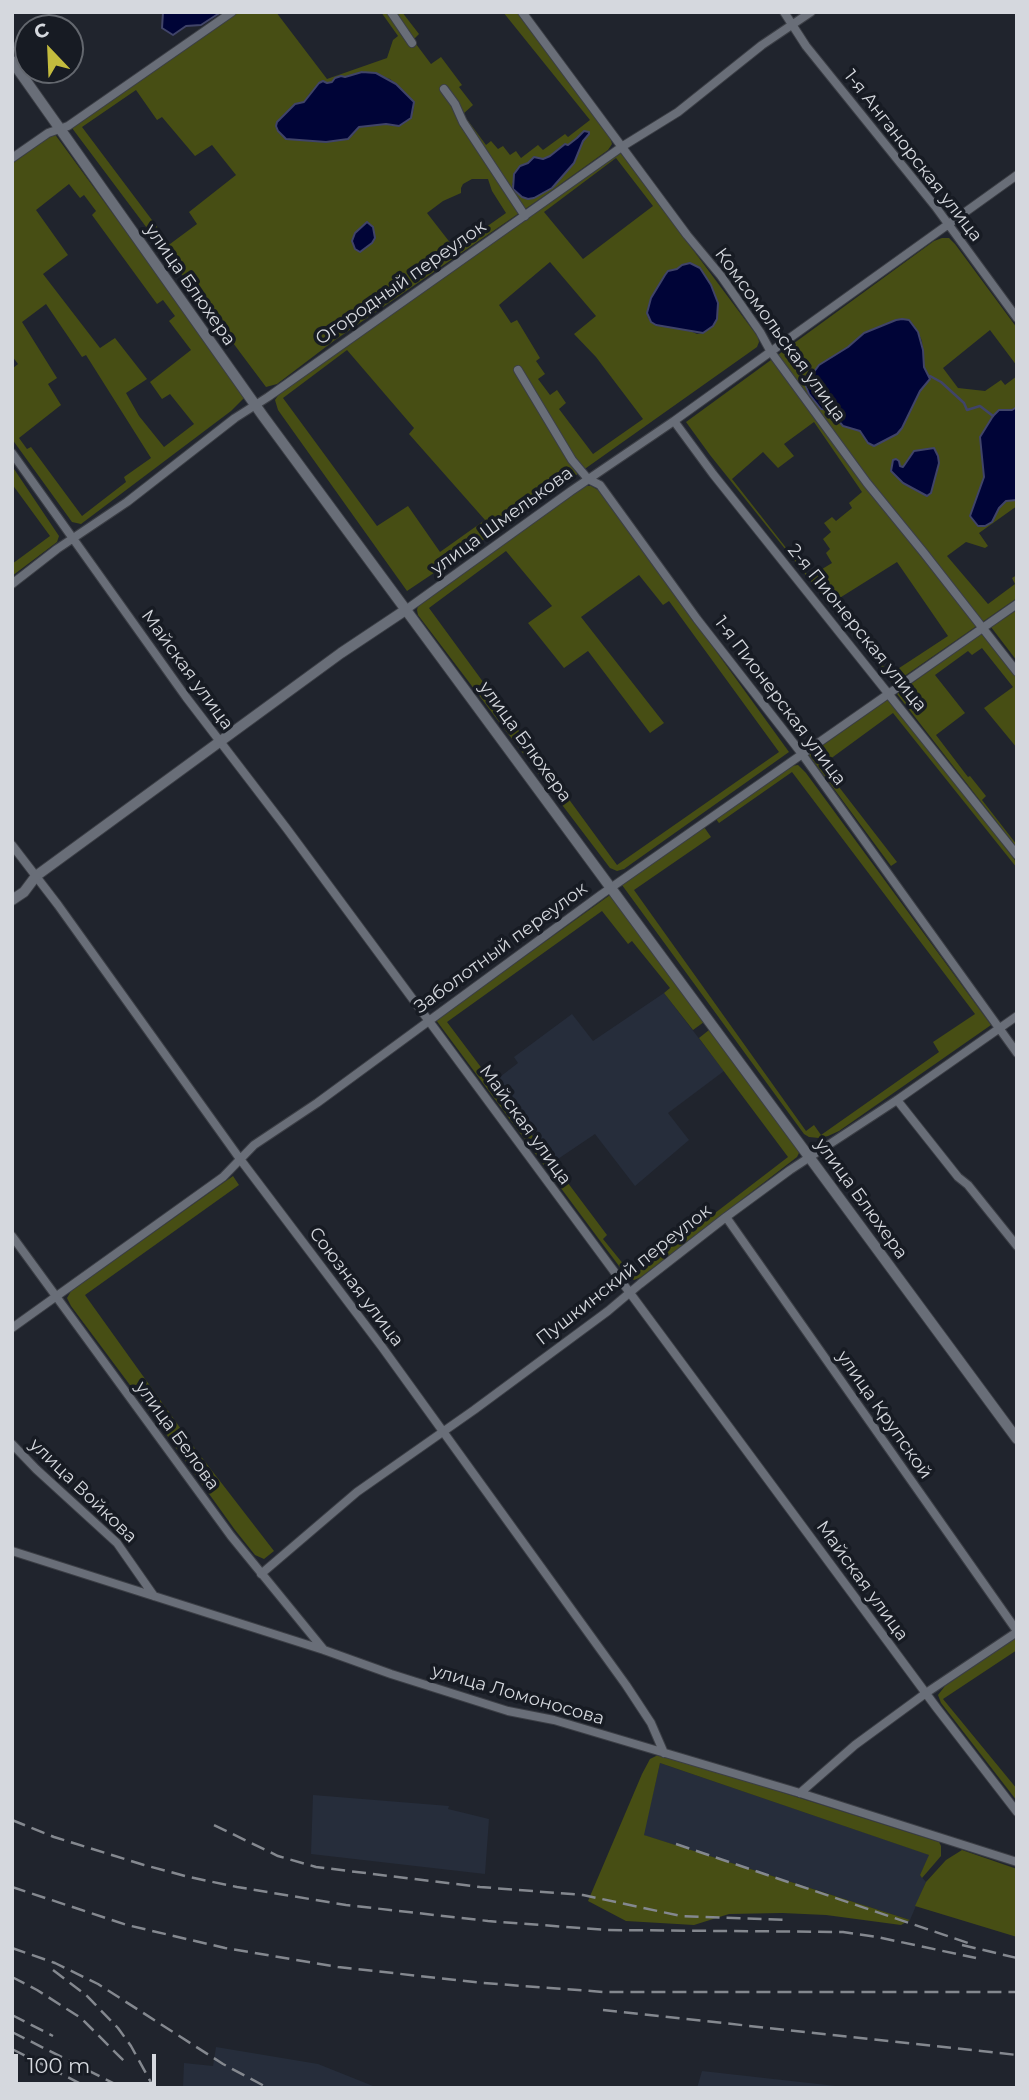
<!DOCTYPE html>
<html>
<head>
<meta charset="utf-8">
<style>
  body { margin:0 }
  #map { position:relative; width:1029px; height:2100px; overflow:hidden; background:#20242d; font-family:Montserrat,sans-serif }
  canvas { display:block }
  .frame { position:absolute; inset:0; border:14px solid #d5d8de; pointer-events:none }
  .north { position:absolute; left:14px; top:14px; width:70px; height:70px; box-sizing:border-box; background:#171b23; border:2px solid #63676e; border-radius:50%; rotate:337deg; font-size:19px; font-weight:700; line-height:28px; text-align:center; color:#d5d8de }
  .north::after { content:''; display:block; margin:auto; width:24px; height:32px; background:#c4bc3e; clip-path:polygon(50% 0,100% 100%,50% 72%,0 100%) }
  .scale { position:absolute; left:14px; top:2054px; width:142px; height:32px; box-sizing:border-box; border:4px solid #d5d8de; border-top:0; padding-left:9px; font-size:21px; line-height:24px; white-space:nowrap; color:#d5d8de; -webkit-text-stroke:5px #171b23; paint-order:stroke }
</style>
</head>
<body>
<div id="map">
<canvas width="1029" height="2100"></canvas>
<div class="frame"></div>
<div class="north">С</div>
<div class="scale">100 m</div>
</div>
<script>
const context = document.querySelector('canvas').getContext('2d');
context.lineJoin = 'round';
function fill(path, color) {
  context.fillStyle = color;
  context.fill(path, 'evenodd');
}
function shape(rows) {
  const path = new Path2D();
  for (const r of rows) {
    path.moveTo(r[0], r[1]);
    for (let i = 2; i < r.length; i += 2) path.lineTo(r[i], r[i + 1]);
  }
  return path;
}
function trace(path, color, width, dash) {
  context.strokeStyle = color;
  context.lineWidth = width;
  context.lineCap = dash ? 'butt' : 'round';
  context.setLineDash(dash || []);
  context.stroke(path);
}
function write(font, color, halo, rows, align = 'center') {
  context.font = font + ' Montserrat,sans-serif';
  context.lineWidth = 7;
  context.setLineDash([]);
  context.textBaseline = 'middle';
  context.strokeStyle = halo;
  context.fillStyle = color;
  for (const [text, x, y, turn = 0] of rows) {
    context.save();
    context.translate(x, y);
    context.rotate((+turn || 0) * Math.PI / 180);
    context.textAlign = isNaN(turn) ? turn : align;
    if (halo) context.strokeText(text, 0, 0);
    context.fillText(text, 0, 0);
    context.restore();
  }
}
const built = shape([
  [664,993,724,1071,668,1113,689,1140,635,1186,595,1134,552,1163,492,1083,518,1063,514,1057,572,1014,593,1041],
  [660,1763,930,1855,920,1875,926,1882,910,1920,643,1835],
  [313,1795,449,1806,448,1809,489,1819,485,1874,311,1854],
  [216,2047,318,2064,378,2088,183,2088,184,2063,213,2066],
  [702,2071,854,2088,697,2088]
]);
const green = shape([
  [234,12,276,12,327,79,387,58,393,40,398,36,381,12,402,12,419,34,413,40,431,64,441,57,462,85,459,87,473,105,463,114,486,145,491,141,498,149,503,146,510,155,516,151,521,158,538,145,543,150,565,134,568,137,590,120,503,12,517,12,609,133,612,144,608,150,544,196,335,340,277,384,266,387,72,128],
  [362,72,369,72,390,79,396,84,414,103,413,113,393,126,386,124,359,127,353,135,316,142,282,136,277,122,284,114,304,102,310,93,327,83],
  [136,90,157,120,162,117,195,156,212,145,236,175,189,212,197,224,170,244,82,127],
  [584,131,589,134,583,140,574,163,552,188,512,185,520,166,551,156,565,144,568,145,577,138],
  [472,179,488,179,492,191,506,213,455,249,427,213,443,201,461,193,461,188,463,184],
  [54,133,243,392,244,398,231,411,81,524,72,522,12,439,12,369,18,364,12,356,12,164],
  [69,184,80,198,84,195,96,211,92,215,157,304,163,300,175,316,169,321,191,350,150,382,162,399,170,394,194,424,164,447,139,416,126,393,147,379,115,338,100,348,43,274,68,255,36,210],
  [46,304,82,357,86,355,151,458,124,477,126,482,82,516,31,447,27,449,19,438,61,405,48,384,57,378,22,322],
  [620,152,758,337,759,342,757,347,507,524,407,591,278,410,275,400,279,394],
  [616,158,653,206,583,259,544,212],
  [550,262,596,316,574,334,596,357,643,419,593,454,559,409,566,403,557,390,550,395,538,379,545,374,536,361,540,358,517,320,511,323,499,305],
  [677,269,702,272,711,285,718,303,717,319,713,326,703,333,697,334,686,329,651,322,648,318,647,313,665,275,668,271],
  [347,350,414,428,409,434,485,520,440,552,408,506,377,526,283,398],
  [942,238,949,238,955,244,1017,328,1017,366,990,330,943,368,958,388,985,391,1001,380,1005,385,1017,376,1017,407,1012,410,1004,409,980,437,985,468,982,485,992,522,999,507,1006,501,1017,500,1017,506,979,533,988,546,985,548,966,542,947,556,988,604,1015,584,1012,578,1017,575,1017,598,893,684,710,455,686,422,934,241],
  [896,320,912,323,918,332,922,341,924,367,930,379,920,391,902,428,897,434,874,446,868,443,860,431,843,426,836,418,832,410,805,384,819,365,848,347,864,333],
  [814,422,862,492,849,503,852,508,836,521,832,517,824,523,831,532,823,539,830,549,826,553,832,563,809,577,732,479,763,452,778,468,794,456,784,444],
  [939,463,931,493,927,496,900,466],
  [897,562,948,636,890,674,830,604],
  [12,466,59,536,57,542,12,576,12,564,50,536,12,484],
  [585,486,591,486,600,491,789,752,624,869,617,871,610,868,418,615,417,610,418,606],
  [506,551,552,606,528,623,564,668,588,651,650,733,664,723,581,617,639,575,663,605,669,601,779,752,617,865,429,608],
  [1017,610,1017,661,991,627],
  [982,633,1017,678,1017,748,984,708,1013,687,982,648,972,655,968,651,935,675,965,713,936,735,968,777,970,776,986,796,982,800,1017,845,1017,848,897,694],
  [890,698,1017,863,1017,868,893,713,822,765,897,862,891,866,809,755],
  [798,765,806,773,991,1025,839,1131,828,1136,819,1138,809,1137,804,1134,622,885,623,883,704,827,711,837,634,890,806,1131,814,1125,821,1135,939,1052,933,1042,975,1014,792,772,719,823,716,819,791,766],
  [610,895,704,1022,693,1030,664,993,670,988,632,941,628,944,602,911,447,1022,607,1235,603,1239,633,1276,788,1157,699,1038,709,1030,797,1147,799,1153,797,1157,641,1277,634,1280,625,1274,598,1238,436,1020],
  [233,1176,239,1185,85,1295,196,1450,274,1551,264,1559,255,1555,235,1530,156,1420,71,1306,67,1298,71,1291],
  [1016,1637,1017,1650,943,1699,1017,1789,1017,1801,941,1703,938,1695,945,1686],
  [658,1755,670,1757,939,1842,941,1846,941,1856,922,1878,920,1875,929,1855,660,1763,644,1835,910,1920,901,1925,826,1915,782,1913,729,1914,694,1925,626,1921,588,1901,642,1774,650,1759],
  [962,1850,1017,1869,1017,1937,915,1906,926,1882,946,1860]
]);
const water = shape([
  [163,12,221,12,201,25,186,26,173,35,162,28,163,12],
  [362,72,376,73,396,84,414,102,411,118,399,126,386,124,359,127,348,139,326,142,286,139,278,131,276,126,277,122,295,104,304,102,319,83,323,81,327,83,332,82,335,78,341,76,345,77,362,72],
  [584,131,589,132,589,134,583,141,574,163,552,188,534,198,528,199,522,197,513,189,514,174,520,166,528,163,534,157,543,159,550,156,565,144,568,145,577,138,584,131],
  [367,222,373,227,375,238,372,243,360,252,355,249,352,241,355,233,367,222],
  [690,263,700,268,711,285,718,303,717,319,713,326,703,333,656,325,651,322,647,313,651,298,665,275,668,271,677,269,682,265,690,263],
  [902,319,909,320,918,332,923,350,924,367,930,379,920,391,902,428,897,434,874,446,868,443,860,431,843,426,836,418,832,410,821,409,809,394,805,384,819,365,848,347,864,333,896,320,902,319],
  [1017,407,1017,500,1006,501,999,508,992,522,985,526,978,526,970,516,984,477,980,437,993,416,999,410,1012,410,1017,407],
  [934,448,938,456,939,463,931,493,927,496,903,483,891,471,893,460,896,459,899,461,900,466,903,467,914,451,934,448]
]);
const stream = shape([
  [930,376,941,382,964,403,967,410,980,406,993,416]
]);
const minor = shape([
  [391,12,412,43],
  [522,12,687,235,721,276,760,332,771,352,867,483,924,553,1017,672],
  [784,12,806,46,935,206,1017,318],
  [444,89,455,104,463,122,525,216],
  [12,158,48,133,68,126,232,12],
  [518,370,572,460,588,479,600,485,697,619,802,754,1017,1053],
  [674,421,713,474,1017,855],
  [12,453,186,697,287,829,936,1707,1017,1812],
  [12,584,57,549,127,502,235,418,268,397,623,146,678,112,762,45,811,12],
  [407,609,571,491,674,421,1017,175],
  [12,845,58,905,240,1159,382,1347,626,1685,651,1723,664,1753],
  [897,1100,958,1177,968,1185,1017,1246],
  [726,1217,1017,1631],
  [12,1236,231,1536,324,1650],
  [12,1328,223,1177,254,1145,317,1103,602,894,1017,604],
  [12,1444,36,1469,117,1543,154,1596],
  [12,1551,324,1650,391,1674,508,1711,554,1720,800,1793,1017,1862],
  [261,1574,357,1492,474,1410,608,1311,640,1284,726,1217,790,1170,897,1100,1017,1016],
  [800,1793,855,1745,926,1693,1017,1632]
]);
const tertiary = shape([
  [12,61,263,416,1017,1439],
  [12,900,24,892,36,876,341,653,407,609]
]);
const rail = shape([
  [12,1820,54,1837,144,1865,189,1877,237,1887,346,1905,488,1921,607,1930,843,1932,877,1937,976,1958],
  [214,1825,278,1856,316,1867,480,1887,583,1895,681,1916,789,1920],
  [676,1844,974,1945],
  [12,1887,127,1925,225,1948,338,1967,483,1983,604,1992,1017,1992],
  [962,1945,1017,1958],
  [12,1948,55,1963,98,1984,223,2064,268,2088],
  [53,1970,86,1995,118,2028,131,2046,154,2088],
  [12,1977,37,1990,81,2018,128,2065],
  [603,2010,1017,2055],
  [12,2015,53,2036],
  [12,2032,121,2087],
  [12,2049,89,2088]
]);
const streetNames = [
  ["1-я Анганорская улица",913,156,52],
  ["Огородный переулок",401,283,-35],
  ["улица Блюхера",190,285,55],
  ["Комсомольская улица",780,335,54],
  ["улица Шмелькова",502,521,-36],
  ["2-я Пионерская улица",857,628,51],
  ["Майская улица",187,670,54],
  ["1-я Пионерская улица",780,701,53],
  ["улица Блюхера",525,742,54],
  ["Заболотный переулок",501,948,-36],
  ["Майская улица",525,1125,54],
  ["улица Блюхера",861,1199,54],
  ["Пушкинский переулок",624,1275,-38],
  ["Союзная улица",356,1287,53],
  ["улица Крупской",884,1415,55],
  ["улица Белова",177,1436,54],
  ["улица Войкова",83,1491,44],
  ["Майская улица",862,1581,54],
  ["улица Ломоносова",518,1695,16]
];
fill(built, '#262d3b');
fill(green, '#474e14');
fill(water, '#000437');
trace(water, '#404469', 2);
trace(stream, '#404469', 2.5);
trace(minor, '#3b3e45', 10);
trace(tertiary, '#3b3e45', 12);
trace(minor, '#696e78', 8);
trace(tertiary, '#696e78', 10);
trace(rail, '#84888f', 2.5, [14, 7]);
write('18px', '#d5d8de', '#171b23', streetNames);
</script>
</body>
</html>
